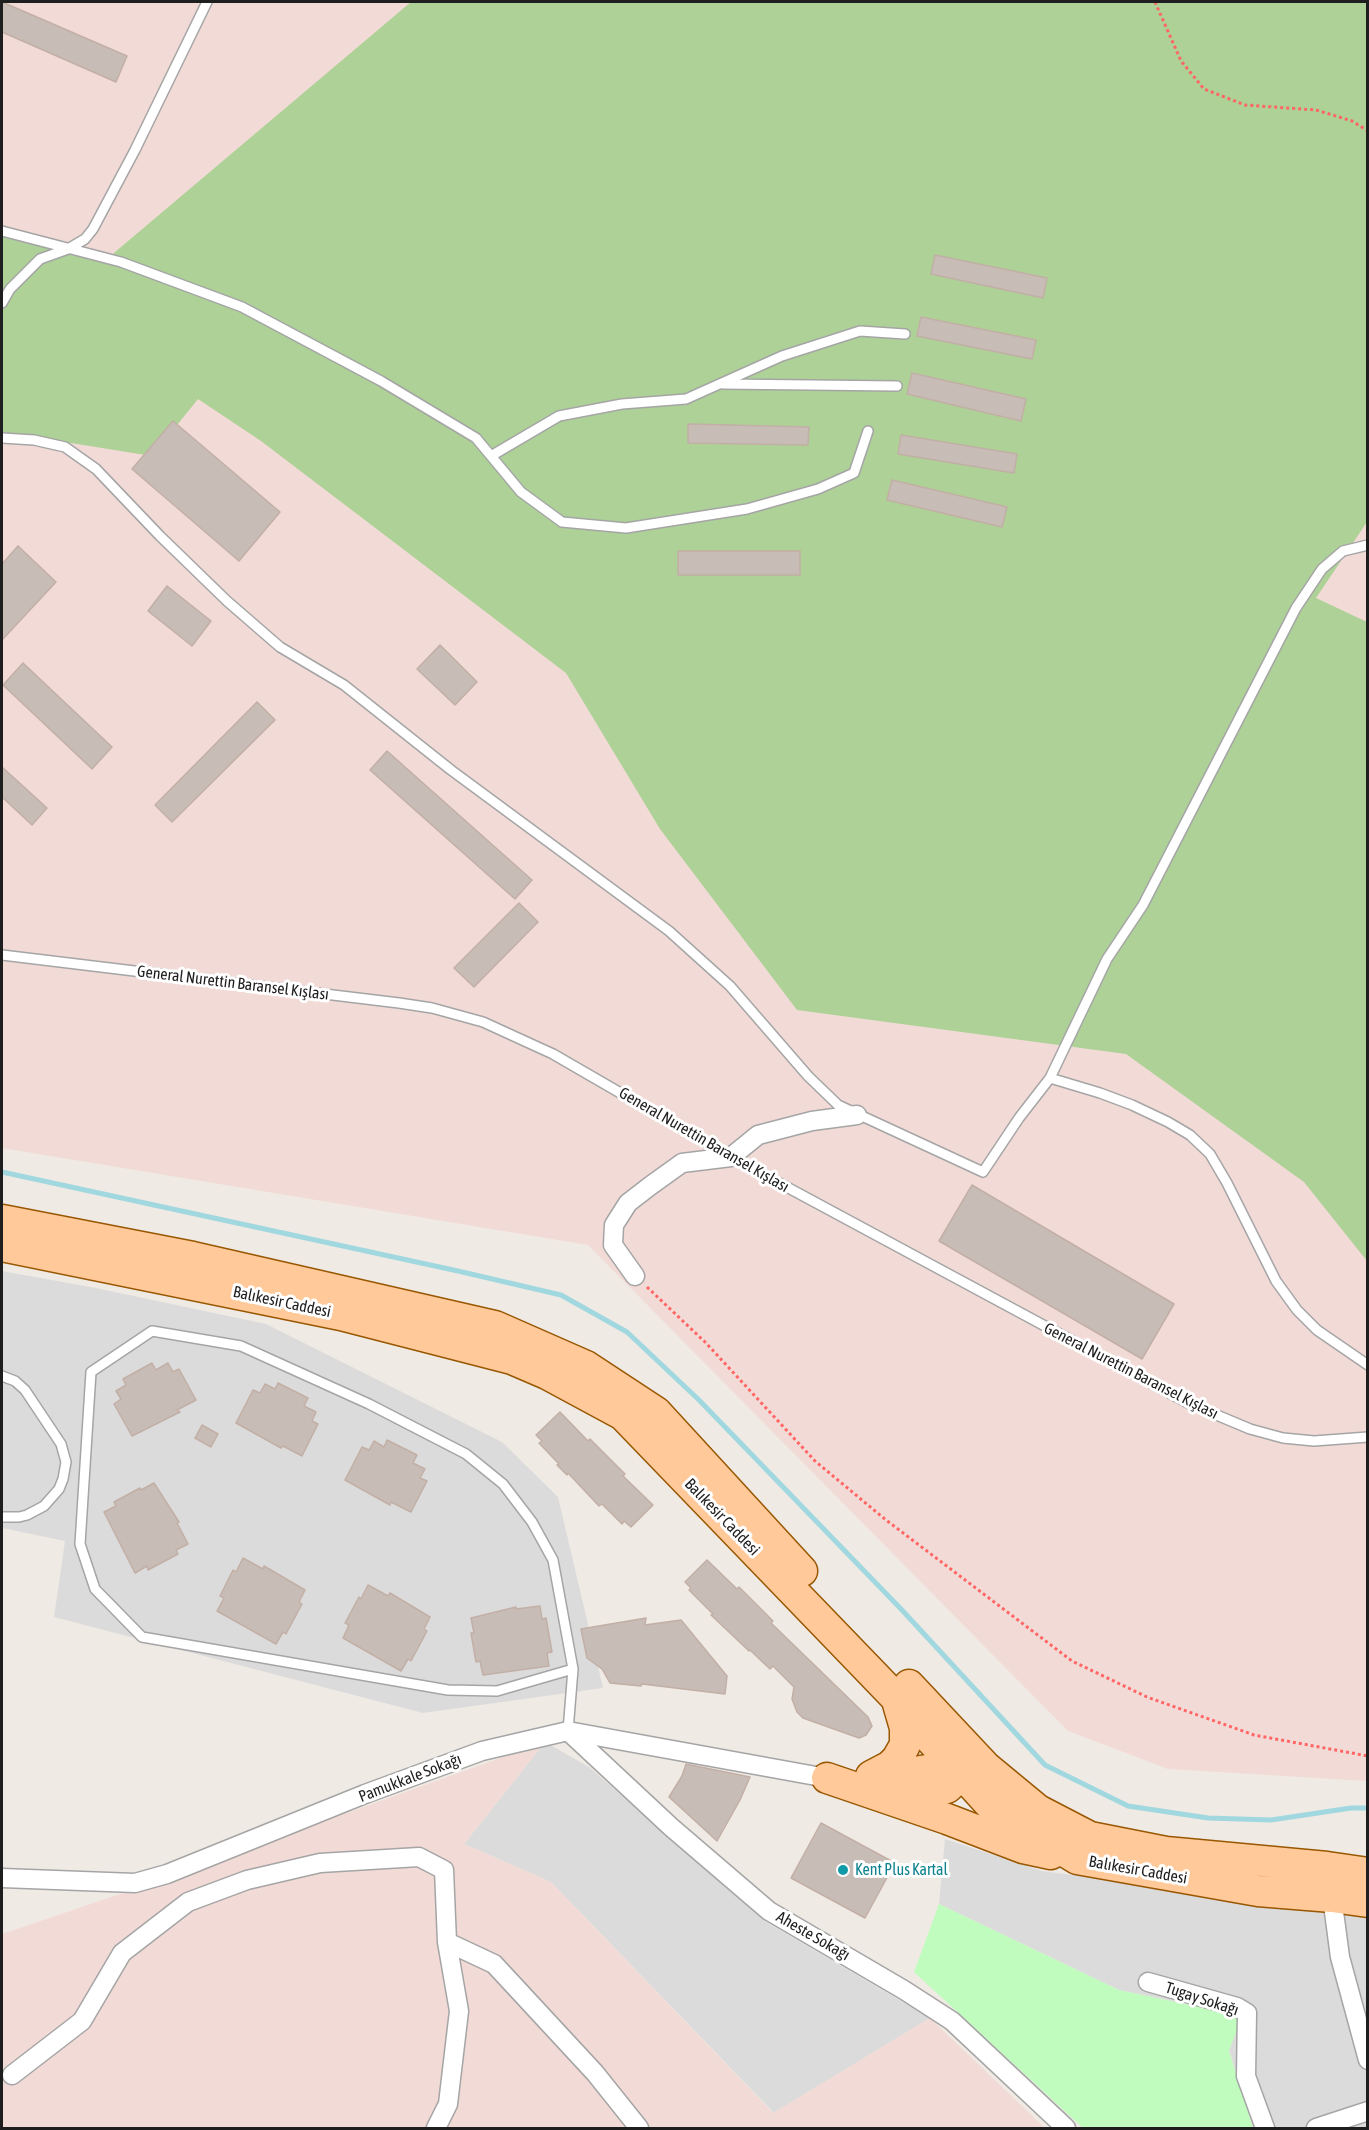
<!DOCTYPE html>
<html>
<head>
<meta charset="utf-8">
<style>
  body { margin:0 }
  #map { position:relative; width:1369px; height:2130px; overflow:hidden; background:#f0eae4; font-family:"Asap Condensed",sans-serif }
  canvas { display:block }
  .frame { position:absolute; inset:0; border:3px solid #1e1e1e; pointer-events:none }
</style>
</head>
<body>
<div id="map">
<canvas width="1369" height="2130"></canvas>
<div class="frame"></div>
</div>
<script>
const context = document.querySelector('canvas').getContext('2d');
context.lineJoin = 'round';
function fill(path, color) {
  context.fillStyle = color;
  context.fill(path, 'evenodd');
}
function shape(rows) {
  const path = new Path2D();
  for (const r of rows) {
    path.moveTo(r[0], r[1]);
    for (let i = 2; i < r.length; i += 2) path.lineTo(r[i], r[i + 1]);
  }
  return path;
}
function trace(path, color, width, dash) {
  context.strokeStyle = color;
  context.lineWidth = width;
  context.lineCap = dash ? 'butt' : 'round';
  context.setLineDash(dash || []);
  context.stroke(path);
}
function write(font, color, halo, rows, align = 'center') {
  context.font = font + ' "Asap Condensed",sans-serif';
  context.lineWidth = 6;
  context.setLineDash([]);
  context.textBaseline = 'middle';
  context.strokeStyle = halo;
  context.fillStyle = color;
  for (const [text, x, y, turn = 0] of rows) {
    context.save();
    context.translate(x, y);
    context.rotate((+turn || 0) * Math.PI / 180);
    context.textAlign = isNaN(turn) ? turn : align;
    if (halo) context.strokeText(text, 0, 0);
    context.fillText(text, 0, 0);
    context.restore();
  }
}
const residential = shape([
  [2,1271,96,1288,266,1324,502,1442,558,1497,603,1688,423,1713,54,1617,65,1541,2,1528],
  [545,1742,589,1767,766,1922,930,2018,774,2113,551,1882,464,1844],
  [945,1839,1042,1871,1367,1914,1367,2128,1253,2128,1229,2050,1241,2016,1119,1990,939,1904]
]);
const military = shape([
  [2,2,1367,2,1367,1781,1168,1769,1068,1731,588,1245,2,1148],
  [545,1742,464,1844,551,1882,773,2113,930,2018,1045,2128,2,2128,2,1934,132,1890]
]);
const forest = shape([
  [411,2,1367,2,1367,522,1316,598,1367,622,1367,1261,1304,1182,1126,1054,797,1010,660,829,566,673,261,441,198,399,152,456,2,432,2,234,108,258]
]);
const park = shape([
  [939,1904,1119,1990,1242,2016,1229,2051,1253,2128,1083,2128,914,1972]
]);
const stream = shape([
  [2,1172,458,1271,561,1295,627,1332,699,1400,901,1609,1045,1765,1128,1806,1208,1818,1271,1820,1351,1808,1368,1808]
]);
const building = shape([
  [2,2,127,56,116,82,2,32,2,2],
  [935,255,1047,278,1043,298,931,274,935,255],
  [921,317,1036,340,1032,359,917,336,921,317],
  [912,373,1026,399,1021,421,907,394,912,373],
  [173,421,280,512,239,561,132,469,173,421],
  [688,424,809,427,808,445,688,443,688,424],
  [901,435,1017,454,1014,473,898,454,901,435],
  [892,480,1007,507,1002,527,887,500,892,480],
  [18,546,56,582,2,640,2,564,18,546],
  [678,551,800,551,800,575,678,575,678,551],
  [167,586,211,621,192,646,148,611,167,586],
  [440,645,477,682,455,705,417,669,440,645],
  [23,663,112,747,92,769,3,685,23,663],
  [257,702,275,720,172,822,155,805,257,702],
  [387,751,532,880,515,899,370,770,387,751],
  [2,767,47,808,32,825,2,797,2,767],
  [519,903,538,922,474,987,454,968,519,903],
  [972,1185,1174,1304,1142,1359,939,1241,972,1185],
  [152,1363,156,1370,168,1363,173,1372,179,1369,196,1400,177,1410,180,1412,132,1436,114,1404,121,1399,116,1391,126,1385,123,1379,152,1363],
  [278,1383,308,1398,304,1406,316,1412,312,1421,318,1424,302,1456,283,1446,281,1448,236,1423,253,1390,260,1393,265,1384,275,1389,278,1383],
  [560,1412,588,1441,590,1439,625,1474,623,1476,653,1505,631,1527,624,1521,622,1524,602,1504,599,1506,568,1473,567,1475,557,1465,559,1464,539,1443,542,1441,536,1435,560,1412],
  [202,1425,218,1434,211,1447,195,1438,202,1425],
  [387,1440,417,1455,413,1463,425,1469,420,1478,427,1481,411,1512,391,1502,390,1505,345,1480,362,1447,369,1450,374,1441,384,1447,387,1440],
  [154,1483,179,1522,177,1523,188,1544,176,1550,178,1554,148,1570,147,1566,135,1573,104,1512,116,1506,114,1502,140,1488,141,1490,154,1483],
  [243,1558,263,1569,264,1566,305,1590,299,1602,302,1604,286,1634,283,1632,276,1644,217,1611,224,1598,220,1596,233,1570,236,1572,243,1558],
  [707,1560,737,1589,739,1587,773,1621,771,1623,868,1717,872,1726,866,1735,859,1738,803,1718,797,1712,792,1699,794,1687,773,1666,770,1669,750,1650,749,1651,711,1615,713,1614,689,1590,691,1588,685,1582,707,1560],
  [368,1585,388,1596,390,1593,430,1617,424,1629,427,1631,411,1661,408,1659,401,1671,343,1638,349,1625,345,1623,359,1597,361,1599,368,1585],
  [540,1606,542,1619,546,1618,552,1652,547,1653,549,1666,483,1675,480,1661,476,1662,471,1633,474,1633,471,1618,516,1607,516,1609,540,1606],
  [646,1618,645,1625,681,1620,727,1676,725,1694,642,1684,641,1686,610,1683,602,1669,587,1658,581,1629,646,1618],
  [686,1764,750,1777,740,1800,717,1841,669,1797,682,1776,686,1764],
  [821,1823,895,1863,865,1918,791,1878,821,1823]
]);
const path = shape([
  [1155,2,1181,61,1204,89,1245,105,1316,110,1352,121,1368,131],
  [647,1287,706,1343,815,1461,886,1520,1072,1661,1147,1697,1254,1735,1368,1756]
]);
const service = shape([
  [2,231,121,262,242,307,381,381,476,438,521,492,562,522,626,528,747,509,818,489,854,473,868,431],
  [2,303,10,289,40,259,68,249,85,239,93,229,135,150,207,2],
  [723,384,897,386],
  [2,438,34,440,65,447,96,469,160,536,227,601,280,647,344,685,451,770,669,931,730,986,808,1076,838,1105,983,1172,1019,1118,1050,1078,1107,959,1143,905,1296,608,1322,569,1343,551,1368,545],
  [491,456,559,416,622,404,686,399,782,356,860,331,905,334],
  [2,955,399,1003,432,1008,483,1022,553,1054,731,1157,1188,1403,1250,1429,1283,1438,1314,1441,1368,1437],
  [1050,1078,1100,1093,1132,1105,1168,1122,1190,1135,1210,1154,1227,1183,1276,1281,1297,1310,1317,1330,1368,1365],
  [2,1376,15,1381,25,1390,61,1444,66,1462,63,1479,59,1489,44,1506,27,1515,19,1517,2,1517],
  [568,1731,573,1669,553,1560,532,1522,503,1484,466,1454,369,1404,241,1346,152,1331,91,1372,80,1544,95,1589,142,1637,448,1690,497,1691,573,1669]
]);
const minor = shape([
  [635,1276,613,1245,614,1225,628,1203,650,1186,682,1163,731,1157,758,1135,812,1121,857,1115],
  [568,1731,671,1827,769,1911,904,1990,952,2021,1066,2128],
  [2,1878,135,1883,167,1874,365,1794,482,1751,568,1731,827,1778],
  [1332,1897,1340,1957,1368,2060],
  [447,1942,494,1964,595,2073,639,2128],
  [1148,1982,1237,2007,1247,2013,1246,2076,1265,2128],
  [12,2075,82,2021,122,1953,188,1902,247,1880,320,1863,419,1857,444,1870,447,1942,459,2011,448,2104,436,2128],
  [1316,2128,1368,2111]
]);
const primary = shape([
  [2,1220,193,1257,495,1326,586,1366,656,1412,802,1571],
  [2,1246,341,1315,512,1359,547,1374,623,1415,896,1698,931,1740,993,1808,1077,1859,1258,1891,1332,1897,1368,1902],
  [909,1685,986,1767,1038,1810,1090,1837,1166,1852,1327,1867,1368,1873],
  [871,1776,890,1766,897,1759,905,1745,905,1728,898,1704],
  [872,1776,901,1774,927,1770,951,1762,968,1762],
  [827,1778,947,1819,1023,1848,1051,1854],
  [893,1796,915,1796,947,1788,962,1774,968,1762,967,1755]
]);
const markers = [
  [843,1870,6,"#0f9aa8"]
];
const streetNames = [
  ["General Nurettin Baransel Kışlası",233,983,7],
  ["General Nurettin Baransel Kışlası",704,1140,30],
  ["Balıkesir Caddesi",282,1302,12],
  ["General Nurettin Baransel Kışlası",1131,1371,27],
  ["Balıkesir Caddesi",722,1517,46],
  ["Pamukkale Sokağı",410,1778,-21],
  ["Balıkesir Caddesi",1138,1870,10],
  ["Aheste Sokağı",813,1936,30],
  ["Tugay Sokağı",1202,1999,18]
];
const cultureNames = [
  ["Kent Plus Kartal",855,1870]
];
fill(residential, '#dcdbdb');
fill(military, '#f2dbd6');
fill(forest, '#add196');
fill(park, '#bffcbe');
trace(stream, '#a1d8e0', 5);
fill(building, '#c8bcb7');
trace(building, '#c2afa5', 1.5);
trace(service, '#a5a5a5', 12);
trace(minor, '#a5a5a5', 21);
trace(primary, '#985700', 33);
trace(path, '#ff6665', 3, [3, 3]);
trace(service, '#fff', 9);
trace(minor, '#fff', 18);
trace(primary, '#ffc999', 30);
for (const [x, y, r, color] of markers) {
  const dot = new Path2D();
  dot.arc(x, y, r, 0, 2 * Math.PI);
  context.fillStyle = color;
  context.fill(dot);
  trace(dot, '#fff', 2);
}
write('16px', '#1e1e1e', '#fff', streetNames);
write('16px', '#0d838f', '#fff', cultureNames, 'left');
</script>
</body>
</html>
